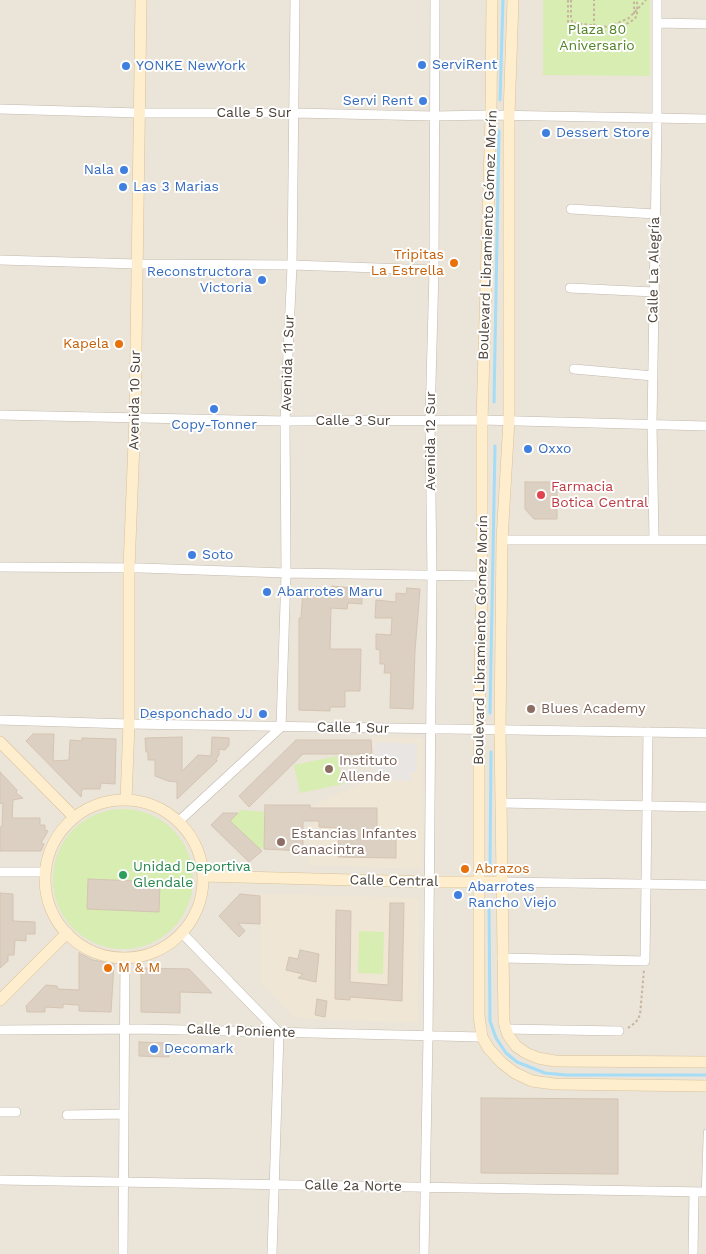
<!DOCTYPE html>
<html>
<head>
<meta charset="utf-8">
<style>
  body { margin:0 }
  canvas { display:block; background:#f6f2eb }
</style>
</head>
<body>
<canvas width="706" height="1254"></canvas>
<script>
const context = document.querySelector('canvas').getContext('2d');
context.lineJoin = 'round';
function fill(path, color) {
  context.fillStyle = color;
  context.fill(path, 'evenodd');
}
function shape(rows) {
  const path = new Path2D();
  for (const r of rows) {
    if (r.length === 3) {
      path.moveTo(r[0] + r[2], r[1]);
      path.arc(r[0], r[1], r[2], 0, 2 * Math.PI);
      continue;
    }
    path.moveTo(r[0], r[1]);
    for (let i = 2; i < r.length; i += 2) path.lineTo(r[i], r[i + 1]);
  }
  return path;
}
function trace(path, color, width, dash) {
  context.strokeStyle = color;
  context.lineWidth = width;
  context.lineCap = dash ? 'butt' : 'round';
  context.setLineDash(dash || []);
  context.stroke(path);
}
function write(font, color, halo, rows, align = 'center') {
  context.font = font + ' "Work Sans",sans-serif';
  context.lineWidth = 4;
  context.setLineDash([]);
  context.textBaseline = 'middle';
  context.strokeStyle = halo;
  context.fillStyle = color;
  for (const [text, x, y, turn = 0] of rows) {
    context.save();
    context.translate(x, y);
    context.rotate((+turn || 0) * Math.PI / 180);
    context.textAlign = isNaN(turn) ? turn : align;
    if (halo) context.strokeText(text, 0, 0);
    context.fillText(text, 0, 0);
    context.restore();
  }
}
const residential = shape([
  [0,0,706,0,706,1254,0,1254]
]);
const education = shape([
  [373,736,423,738,423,869,309,865,308,826,314,825,314,804,372,780],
  [261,894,419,898,417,1023,295,1018,261,982]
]);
const green = shape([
  [543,0,650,0,650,76,543,75],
  [337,756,343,784,300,793,294,765],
  [123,879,70],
  [241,810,265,812,264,846,260,850,230,821],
  [359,931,384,932,383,974,358,973]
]);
const parking = shape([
  [375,742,417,744,416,772,411,772,411,781,378,779,378,775,374,775]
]);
const stream = shape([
  [500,100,503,0],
  [494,402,499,131],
  [490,713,495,446],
  [490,866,491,752],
  [489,902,490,1021,496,1038,506,1053,517,1062,545,1073,566,1075,706,1075]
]);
const building = shape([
  [525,482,557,482,557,519,534,519,525,509,525,482],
  [332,586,362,589,362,604,348,603,347,609,331,608,330,649,361,649,360,691,345,691,345,707,330,707,330,711,299,710,299,618,301,618,303,590,316,591,316,588,332,589,332,586],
  [407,588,420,589,415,651,413,709,390,708,391,673,384,673,385,664,380,664,380,650,376,649,376,634,391,635,392,618,375,618,376,600,396,602,396,593,406,594,407,588],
  [33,734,54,734,53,761,69,760,70,740,82,741,82,738,116,739,115,784,101,783,100,789,82,789,81,797,26,741,33,734],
  [182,737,182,771,198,755,211,756,212,737,229,738,229,745,225,750,219,749,219,755,216,759,217,761,177,799,177,782,168,781,155,776,155,760,148,760,148,752,146,752,145,738,182,737],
  [296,740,371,740,372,754,303,754,249,807,239,796,296,740],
  [0,772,17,790,16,793,23,798,13,800,12,818,40,818,40,825,45,825,45,830,48,831,41,843,44,844,41,851,0,851,0,827,2,827,3,804,0,803,0,772],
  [265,805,310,805,310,808,377,808,377,838,396,838,396,858,338,857,339,828,319,827,319,821,303,821,303,851,264,849,265,805],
  [223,813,238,813,230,821,262,851,249,862,211,825,223,813],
  [88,879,160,882,159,912,87,909,88,879],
  [0,893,13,894,13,921,35,922,35,934,26,934,26,941,15,940,14,955,8,955,8,961,0,968,0,893],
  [240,894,260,896,260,924,238,923,245,931,239,937,219,916,240,894],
  [390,903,404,903,402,1001,350,997,350,1000,335,999,336,910,351,911,350,982,388,985,390,903],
  [300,950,319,954,316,982,298,978,303,974,286,970,289,957,298,959,300,950],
  [79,953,93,960,114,964,111,1012,79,1011,79,1005,63,1004,63,1008,45,1007,45,1012,27,1012,26,1006,46,985,57,986,58,989,79,990,79,953],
  [141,968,189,969,212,993,180,992,180,1013,141,1012,141,968],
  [317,999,327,1001,325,1017,315,1015,317,999],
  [139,1042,169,1043,169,1057,139,1056,139,1042],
  [481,1098,618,1099,618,1174,481,1173,481,1098]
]);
const path = shape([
  [568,0,568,23,575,28,584,30,605,32,621,27,633,20,637,16,637,0],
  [571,0,571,19,573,23,608,27,629,18,646,0],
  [634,14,634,0],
  [594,26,594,0],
  [628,1028,636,1022,640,1015,644,970]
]);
const lane = shape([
  [704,1192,706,1132]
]);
const street = shape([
  [657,23,706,24],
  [0,109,139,113,294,113,434,116,491,115,706,119],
  [571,209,655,214],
  [0,260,137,264,292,265,434,270],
  [570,288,654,292],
  [574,369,653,376],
  [0,415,285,421,482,420,706,426],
  [654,539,652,424,657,119,657,0],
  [502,540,706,540],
  [0,567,141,568,286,573,482,576],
  [0,720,129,724,706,733],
  [501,803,706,807],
  [178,822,281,727,286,573,285,421,292,265,295,0],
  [0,872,45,872],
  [502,882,706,885],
  [182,933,279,1033],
  [502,958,645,961,648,732],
  [505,1029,619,1031],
  [0,1030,142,1029,482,1037],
  [0,1112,16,1112],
  [67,1115,123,1114],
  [0,1180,706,1192],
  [123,1254,125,958],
  [272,1254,279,1033],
  [424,1254,428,1036,432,576,430,421,434,270,435,0],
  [693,1254,694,1192]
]);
const secondary = shape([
  [492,0,491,115,482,420,482,576,479,730,479,1016,482,1037,489,1049,502,1063,515,1073,532,1081,554,1084,706,1086],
  [513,0,509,115,509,420,502,540,500,730,504,1022,508,1035,516,1046,526,1053,538,1058,555,1061,706,1062],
  [0,742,74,817],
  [126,800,129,724,129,568,135,417,141,0],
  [124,879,79],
  [203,876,428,882,502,882],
  [0,1000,67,933]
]);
const markers = [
  [422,65,5,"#3f7fe0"],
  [126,66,5,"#3f7fe0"],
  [423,101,5,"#3f7fe0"],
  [546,133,5,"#3f7fe0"],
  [124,170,5,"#3f7fe0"],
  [123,187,5,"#3f7fe0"],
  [454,263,5,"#e8710a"],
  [262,280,5,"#3f7fe0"],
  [119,344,5,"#e8710a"],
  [214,409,5,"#3f7fe0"],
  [528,449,5,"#3f7fe0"],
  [541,495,5,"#e0444e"],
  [192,555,5,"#3f7fe0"],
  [267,592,5,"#3f7fe0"],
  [531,709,5,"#8d6e63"],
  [263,714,5,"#3f7fe0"],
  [329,769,5,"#8d6e63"],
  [281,842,5,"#8d6e63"],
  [465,869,5,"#e8710a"],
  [123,875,5,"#2e9e5b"],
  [458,895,5,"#3f7fe0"],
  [108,968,5,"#e8710a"],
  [154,1049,5,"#3f7fe0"]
];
const parkNames = [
  ["Plaza 80",597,30],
  ["Aniversario",597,46]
];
const shopNames = [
  ["ServiRent",432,65],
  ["YONKE NewYork",136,66],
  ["Servi Rent",413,101,"right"],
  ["Dessert Store",556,133],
  ["Nala",114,170,"right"],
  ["Las 3 Marias",133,187],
  ["Reconstructora",252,272,"right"],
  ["Victoria",252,288,"right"],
  ["Copy-Tonner",214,425,"center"],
  ["Oxxo",538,449],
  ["Soto",202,555],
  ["Abarrotes Maru",277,592],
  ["Desponchado JJ",253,714,"right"],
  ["Abarrotes",468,887],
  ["Rancho Viejo",468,903],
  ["Decomark",164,1049]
];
const streetNames = [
  ["Calle 5 Sur",254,113],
  ["Boulevard Libramiento Gómez Morín",488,235,-88],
  ["Calle La Alegría",654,270,-89],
  ["Avenida 11 Sur",288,363,-88],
  ["Avenida 10 Sur",135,400,-89],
  ["Calle 3 Sur",353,421],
  ["Avenida 12 Sur",431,441,-90],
  ["Boulevard Libramiento Gómez Morín",481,640,-89],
  ["Calle 1 Sur",353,728,1],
  ["Calle Central",394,881,1],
  ["Calle 1 Poniente",241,1031,2],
  ["Calle 2a Norte",353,1186,1]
];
const foodNames = [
  ["Tripitas",444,255],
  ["La Estrella",444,271],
  ["Kapela",109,344],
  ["Abrazos",475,869,"left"],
  ["M & M",118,968,"left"]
];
const healthNames = [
  ["Farmacia",551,487],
  ["Botica Central",551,503]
];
const educationNames = [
  ["Blues Academy",541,709],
  ["Instituto",339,761],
  ["Allende",339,777],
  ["Estancias Infantes",291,834],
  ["Canacintra",291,850]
];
const leisureNames = [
  ["Unidad Deportiva",133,867],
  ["Glendale",133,883]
];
fill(residential, '#ebe4d9');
fill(education, '#f0e6d5');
fill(green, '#d8edb2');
fill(parking, '#e8e5e3');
trace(stream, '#a5dcf6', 3);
fill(building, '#dcd0c3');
trace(building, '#d5c4b2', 1);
trace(lane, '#c3b9ad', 5.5);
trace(street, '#c3b9ad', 10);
trace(secondary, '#d9c299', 12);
trace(path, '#c6b49d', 2, [2.5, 2.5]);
trace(lane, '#fff', 4.5);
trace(street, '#fff', 9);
trace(secondary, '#ffeecd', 11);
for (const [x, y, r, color] of markers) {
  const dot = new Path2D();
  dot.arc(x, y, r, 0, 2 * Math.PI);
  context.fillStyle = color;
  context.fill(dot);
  trace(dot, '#fff', 2);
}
write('14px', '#528325', '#fff', parkNames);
write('14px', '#366cbe', '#fff', shopNames, 'left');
write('14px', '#4c4238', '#fff', streetNames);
write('14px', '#c56008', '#fff', foodNames, 'right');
write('14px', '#be3a42', '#fff', healthNames, 'left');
write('14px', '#785e54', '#fff', educationNames, 'left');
write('14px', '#27864d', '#fff', leisureNames, 'left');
</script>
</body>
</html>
